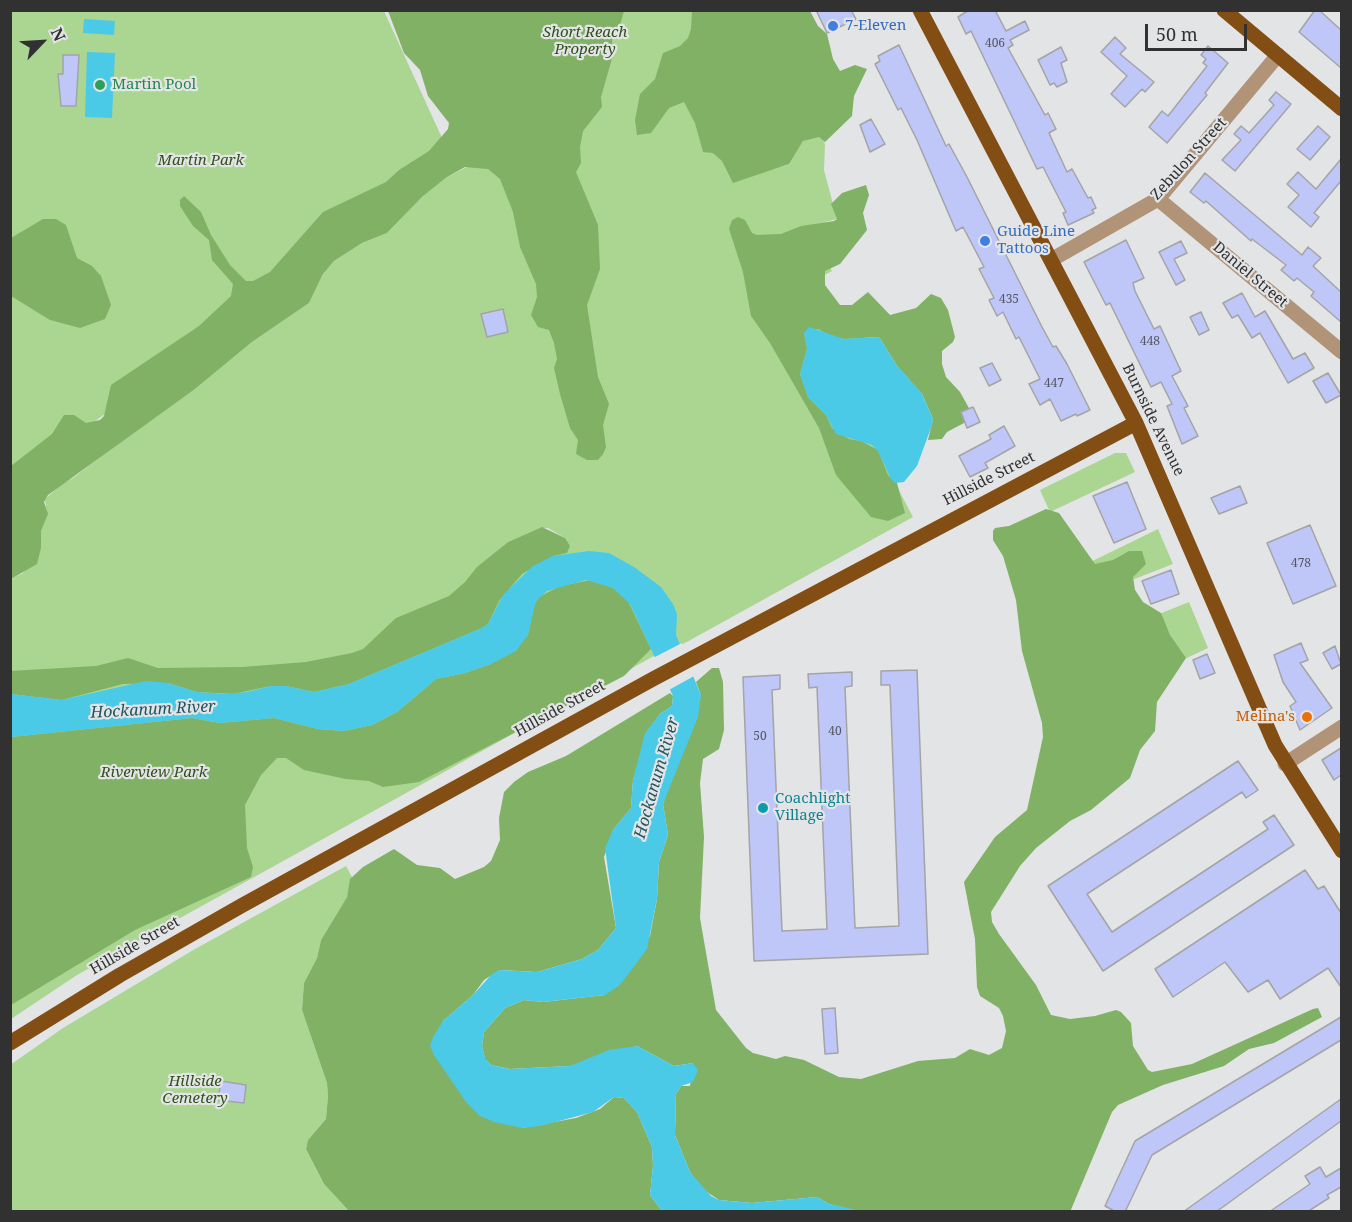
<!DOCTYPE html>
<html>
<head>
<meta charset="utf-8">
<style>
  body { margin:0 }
  #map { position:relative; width:1352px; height:1222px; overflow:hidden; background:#e3e4e6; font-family:"Noto Serif",serif }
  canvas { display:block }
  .frame { position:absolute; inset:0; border:12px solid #313132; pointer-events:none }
  .north { position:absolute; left:12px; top:12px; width:60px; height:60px; -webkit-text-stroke:4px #e3e4e6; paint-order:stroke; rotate:65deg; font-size:16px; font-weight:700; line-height:24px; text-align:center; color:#313132 }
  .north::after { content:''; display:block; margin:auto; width:21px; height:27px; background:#313132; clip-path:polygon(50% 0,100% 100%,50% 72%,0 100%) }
  .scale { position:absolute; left:1145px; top:24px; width:102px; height:27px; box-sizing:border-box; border:3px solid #313132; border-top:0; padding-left:8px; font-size:18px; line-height:21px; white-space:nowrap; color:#313132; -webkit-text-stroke:4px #e3e4e6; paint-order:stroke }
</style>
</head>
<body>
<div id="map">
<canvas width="1352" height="1222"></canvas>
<div class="frame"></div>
<div class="north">N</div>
<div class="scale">50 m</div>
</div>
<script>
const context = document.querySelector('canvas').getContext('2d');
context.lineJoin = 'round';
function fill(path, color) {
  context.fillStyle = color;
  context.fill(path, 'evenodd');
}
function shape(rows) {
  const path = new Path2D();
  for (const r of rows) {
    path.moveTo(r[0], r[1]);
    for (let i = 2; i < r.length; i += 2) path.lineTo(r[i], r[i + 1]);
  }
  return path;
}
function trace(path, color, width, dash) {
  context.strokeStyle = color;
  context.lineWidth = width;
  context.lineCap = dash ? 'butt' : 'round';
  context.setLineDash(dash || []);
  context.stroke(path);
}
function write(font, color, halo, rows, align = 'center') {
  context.font = font + ' "Noto Serif",serif';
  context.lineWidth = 4.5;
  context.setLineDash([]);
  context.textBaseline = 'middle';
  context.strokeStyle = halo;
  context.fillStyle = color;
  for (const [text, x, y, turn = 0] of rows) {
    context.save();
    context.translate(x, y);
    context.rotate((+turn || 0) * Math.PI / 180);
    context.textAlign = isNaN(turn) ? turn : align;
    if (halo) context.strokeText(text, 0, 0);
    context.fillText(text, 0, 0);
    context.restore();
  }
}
const green = shape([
  [10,11,384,11,453,162,11,482],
  [528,11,789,11,761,161,769,170,787,165,803,141,813,136,822,138,825,144,824,170,837,219,808,226,832,271,777,300,862,327,853,403,913,517,674,649,672,646,77,975,11,1019,11,579,23,573,41,548,41,531,47,516,45,499,63,483,73,478,132,433,195,389,252,342,309,303,323,274,334,261,362,243,387,233,422,197,447,177,467,167],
  [540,528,548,528,565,538,483,563,508,542],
  [1115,453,1126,453,1135,472,1050,512,1040,490],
  [1158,529,1173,564,1086,598,1074,570],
  [1189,602,1208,648,1080,708,1055,656],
  [346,866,352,877,347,897,321,940,317,958,304,983,302,1010,327,1083,328,1096,326,1119,308,1140,306,1149,324,1184,349,1211,11,1211,10,1065,63,1028,195,949]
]);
const forest = shape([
  [388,11,624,11,620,25,612,40,613,55,601,97,602,107,583,131,580,147,581,163,576,172,598,225,600,269,587,305,598,377,609,404,603,425,606,447,603,454,598,460,587,460,576,454,578,440,570,428,560,394,554,368,557,359,554,343,549,330,538,327,531,315,537,297,536,284,520,247,513,212,500,179,488,169,465,167,447,177,422,197,387,233,362,243,334,261,323,274,309,303,252,342,195,389,48,495,44,502,48,514,41,531,41,548,37,564,11,579,11,466,52,434,64,415,74,415,86,423,100,420,104,416,111,385,199,326,231,296,233,284,212,260,209,240,193,226,180,206,180,200,184,196,201,212,211,235,230,265,246,281,253,281,270,272,323,212,386,182,399,170,429,151,448,129,449,123,428,96,420,70,404,53],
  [692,11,810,11,818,26,827,34,833,59,840,71,855,65,867,69,854,96,852,116,825,142,819,137,803,141,789,164,733,183,722,161,713,153,703,152,695,123,684,102,669,108,651,133,637,135,635,120,640,94,655,79,663,53,680,46,688,38,691,29],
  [866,185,869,195,863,213,867,230,840,264,825,271,825,285,840,305,852,305,868,292,890,315,916,308,931,294,941,298,948,310,955,337,953,342,942,351,942,364,946,377,960,392,970,410,964,423,947,432,942,439,928,440,933,419,922,394,897,366,879,337,844,339,829,335,818,329,804,333,807,349,800,374,808,397,826,415,832,428,849,439,861,441,878,450,888,475,897,483,905,513,888,521,871,517,836,475,819,428,770,343,751,316,743,272,729,229,732,220,738,217,745,220,752,233,757,235,781,234,801,226,834,221,837,219,831,204,842,193],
  [43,219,56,219,66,225,77,258,92,266,101,276,111,305,105,319,80,328,50,320,11,296,11,238],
  [1046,509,1059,513,1095,564,1113,560,1129,551,1142,551,1146,564,1133,577,1135,590,1143,602,1161,613,1170,635,1186,658,1157,702,1155,731,1140,750,1130,778,1091,810,1070,821,1036,848,1020,866,991,912,992,922,999,934,1036,985,1051,1015,1070,1019,1095,1016,1116,1010,1121,1012,1131,1023,1133,1046,1148,1070,1152,1072,1192,1064,1313,1009,1318,1008,1322,1017,1274,1043,1249,1049,1224,1066,1163,1085,1118,1105,1112,1112,1070,1212,862,1212,829,1204,817,1197,752,1203,719,1200,704,1190,690,1172,675,1135,676,1094,681,1086,690,1086,693,1063,674,1066,637,1046,570,1066,510,1069,491,1065,485,1059,482,1046,484,1032,505,1008,524,1000,543,1002,605,995,650,936,657,899,659,862,668,835,663,804,701,695,696,682,712,668,719,668,723,682,724,730,719,749,703,759,700,783,704,837,700,918,716,1010,746,1048,753,1053,776,1059,785,1056,804,1060,839,1077,861,1079,918,1061,955,1058,970,1049,989,1055,1002,1048,1006,1031,1003,1016,999,1008,980,996,977,987,975,939,964,882,995,837,1027,810,1043,737,1042,723,1022,651,1016,600,1003,556,993,540,993,531,995,528,1009,526],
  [542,527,565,538,570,546,567,553,553,556,522,574,499,601,488,624,482,628,349,684,314,692,286,686,271,686,233,694,197,692,168,683,123,684,62,700,11,694,10,671,96,666,128,658,158,668,242,667,306,662,352,653,363,649,396,618,449,596,465,582,477,567,508,542],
  [591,580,613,588,628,601,651,649,624,676,419,782,383,787,369,781,346,779,304,770,286,758,277,758,261,775,245,805,247,848,253,867,251,877,135,930,11,1005,11,737,192,718,220,723,274,718,318,729,344,731,372,725,397,712,436,679,465,673,491,664,528,635,534,605,539,597,560,586],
  [670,693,673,696,672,706,660,714,649,729,633,780,631,808,613,830,604,857,616,928,598,950,582,959,537,972,500,970,484,980,473,995,443,1021,434,1055,522,1128,576,1118,600,1109,614,1097,624,1098,637,1112,652,1147,653,1166,650,1195,662,1211,349,1211,324,1184,306,1149,308,1140,326,1119,328,1096,327,1083,302,1010,304,983,317,958,321,940,347,897,350,879,363,867,394,849,417,865,440,868,455,879,484,867,491,861,500,840,499,818,504,792,514,782,528,772,566,756]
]);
const water = shape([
  [84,19,115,21,114,35,83,33],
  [87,52,115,53,112,118,85,117],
  [809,327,844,339,879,337,897,366,921,392,933,419,932,425,917,466,904,482,895,483,891,479,878,451,872,445,836,434,826,415,808,397,800,374,807,349,804,333],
  [589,551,609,553,634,567,661,587,673,604,677,614,676,635,701,695,698,717,663,804,668,835,659,862,657,899,647,949,620,985,605,995,543,1002,524,1000,505,1008,484,1032,482,1046,485,1058,491,1065,510,1069,570,1066,609,1050,637,1046,674,1066,693,1063,698,1070,693,1082,681,1086,676,1094,675,1135,690,1172,711,1196,719,1200,752,1203,817,1197,829,1204,862,1211,662,1211,650,1195,653,1166,652,1147,637,1112,624,1098,614,1097,593,1112,540,1126,522,1128,494,1122,480,1116,466,1102,434,1055,430,1046,433,1037,443,1021,473,995,492,974,500,970,537,972,582,959,598,950,616,928,605,848,613,830,631,808,633,780,645,733,660,714,672,706,673,696,630,604,613,588,586,580,547,591,536,601,528,635,516,651,491,664,465,673,436,679,397,712,372,725,344,731,318,729,274,718,220,723,192,718,11,737,11,694,62,700,146,681,168,683,197,692,227,694,247,692,271,686,286,686,314,692,349,684,482,628,488,624,503,595,533,566,553,556]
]);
const pier = shape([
  [682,643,696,675,667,691,653,658]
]);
const building = shape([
  [816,10,851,10,856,19,827,33,816,10],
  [969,10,995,10,1006,31,1025,21,1029,30,1010,40,1013,45,1008,48,1045,115,1048,113,1056,129,1049,133,1067,172,1072,169,1088,198,1091,197,1096,208,1092,210,1094,213,1068,225,1063,213,1066,212,1043,167,1037,169,971,31,966,34,958,17,969,10],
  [1315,10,1319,10,1341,30,1341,68,1299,32,1315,10],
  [1115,37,1126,48,1120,54,1154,82,1145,92,1142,89,1125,107,1111,94,1127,76,1101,52,1115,37],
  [899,45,946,146,949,144,967,177,1042,327,1053,347,1056,346,1067,364,1090,410,1077,416,1076,414,1061,421,1050,399,1040,405,1029,384,1040,379,1019,337,1016,339,1003,312,997,316,989,300,994,298,979,269,984,267,963,227,956,231,917,140,901,108,898,110,875,64,880,61,878,56,899,45],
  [1208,46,1228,63,1205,93,1207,95,1167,143,1149,127,1162,111,1168,116,1207,66,1203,63,1206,59,1201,55,1208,46],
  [1061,47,1067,60,1061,63,1067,82,1057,87,1054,83,1050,85,1038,60,1061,47],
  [63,55,79,55,76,106,61,106,58,74,63,74,63,55],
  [1276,92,1291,104,1235,171,1222,160,1241,140,1234,134,1241,126,1249,133,1274,105,1269,100,1276,92],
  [871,119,885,144,870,152,860,125,871,119],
  [1318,126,1330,137,1310,160,1297,149,1318,126],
  [1341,159,1341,181,1314,213,1319,217,1311,227,1288,207,1299,195,1287,184,1298,172,1316,189,1341,159],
  [1205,173,1302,255,1308,247,1321,258,1313,266,1341,292,1341,322,1311,296,1314,292,1297,278,1294,281,1281,270,1286,265,1252,239,1251,241,1206,201,1204,203,1190,192,1205,173],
  [1126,240,1144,278,1133,283,1135,291,1154,329,1160,326,1181,371,1172,376,1188,406,1184,408,1198,436,1182,444,1167,406,1172,404,1161,382,1151,387,1110,303,1106,305,1084,262,1126,240],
  [1181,241,1187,253,1174,259,1185,280,1176,285,1159,252,1181,241],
  [1242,293,1255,317,1265,311,1293,359,1305,353,1314,368,1288,383,1260,333,1252,338,1238,315,1232,318,1223,303,1242,293],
  [503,309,508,332,487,337,481,314,503,309],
  [1201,312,1209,330,1199,335,1190,317,1201,312],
  [992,363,1001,380,989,386,980,368,992,363],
  [1328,373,1341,395,1326,403,1313,381,1328,373],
  [973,407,980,422,967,428,961,412,973,407],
  [1004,426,1015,446,985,463,988,468,970,477,959,456,991,439,989,435,1004,426],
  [1127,482,1146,529,1114,543,1093,496,1127,482],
  [1240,486,1247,503,1219,514,1211,498,1240,486],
  [1310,525,1336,586,1293,604,1267,543,1310,525],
  [1171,570,1179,594,1151,604,1142,581,1171,570],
  [1301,643,1308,660,1300,663,1332,708,1300,730,1290,706,1296,702,1283,682,1274,655,1301,643],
  [1335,646,1341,664,1332,669,1323,653,1335,646],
  [1207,654,1215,673,1200,679,1193,660,1207,654],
  [917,670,928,954,754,961,743,677,780,675,780,689,772,690,782,931,827,929,817,687,809,688,808,674,852,672,852,686,845,687,855,928,899,926,890,685,881,685,881,671,917,670],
  [1341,748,1341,775,1334,780,1322,760,1341,748],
  [1238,761,1258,790,1246,798,1242,792,1087,894,1112,932,1268,829,1263,822,1274,815,1294,845,1103,971,1048,886,1238,761],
  [1305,870,1318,889,1324,886,1341,913,1341,987,1328,968,1280,999,1268,980,1248,992,1225,962,1173,997,1155,969,1305,870],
  [835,1008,838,1053,825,1054,822,1009,835,1008],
  [1341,1017,1341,1040,1152,1155,1125,1212,1116,1212,1105,1206,1135,1141,1341,1017],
  [221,1081,246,1085,244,1103,218,1100,221,1081],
  [1341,1099,1341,1121,1216,1212,1183,1212,1341,1099],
  [1320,1167,1326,1177,1341,1168,1341,1187,1327,1195,1329,1198,1307,1212,1269,1212,1310,1184,1305,1176,1320,1167]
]);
const minor = shape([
  [1158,199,1342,352],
  [1051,260,1158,199,1278,55],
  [1285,764,1342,727]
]);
const major = shape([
  [920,10,1136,423,1275,745,1342,851],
  [1224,10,1342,109],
  [10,1043,120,975,241,906,653,679,1136,423]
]);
const markers = [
  [833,26,6,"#3f7fe0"],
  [100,85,6,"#2e9e5b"],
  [985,241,6,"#3f7fe0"],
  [1307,717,6,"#e8710a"],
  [763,808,6,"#0f9aa8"]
];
const numberNames = [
  ["406",995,44],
  ["435",1009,300],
  ["448",1150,342],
  ["447",1054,384],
  ["478",1301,564],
  ["40",835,732],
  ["50",760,737]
];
const shopNames = [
  ["7-Eleven",845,26],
  ["Guide Line",997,232],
  ["Tattoos",997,249]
];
const parkNames = [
  ["Short Reach",585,33],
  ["Property",585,50],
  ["Martin Park",201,161],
  ["Riverview Park",154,773],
  ["Hillside",195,1082],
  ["Cemetery",195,1099]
];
const leisureNames = [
  ["Martin Pool",112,85]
];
const streetNames = [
  ["Zebulon Street",1189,159,-48],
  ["Daniel Street",1250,275,40],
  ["Burnside Avenue",1153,420,64],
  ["Hillside Street",989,479,-27],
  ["Hillside Street",560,709,-29],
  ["Hillside Street",135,946,-30]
];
const foodNames = [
  ["Melina's",1295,717]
];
const cultureNames = [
  ["Coachlight",775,799],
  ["Village",775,816]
];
const waterNames = [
  ["Hockanum River",153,710,-3],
  ["Hockanum River",657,778,-74]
];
fill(green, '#aad691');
fill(forest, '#81b165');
fill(water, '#4acae7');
fill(pier, '#e3e4e6');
fill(building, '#bec7f8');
trace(building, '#a4a4a7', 1.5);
trace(minor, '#b19378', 15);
trace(major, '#834e13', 15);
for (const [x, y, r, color] of markers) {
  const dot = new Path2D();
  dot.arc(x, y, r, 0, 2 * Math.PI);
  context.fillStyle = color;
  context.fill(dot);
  trace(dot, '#e3e4e6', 2);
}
write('12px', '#545664', null, numberNames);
write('15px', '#366cbe', '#e3e4e6', shopNames, 'left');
write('italic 15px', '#30501b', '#e3e4e6', parkNames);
write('15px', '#27864d', '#e3e4e6', leisureNames, 'left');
write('15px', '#313132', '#e3e4e6', streetNames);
write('15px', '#c56008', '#e3e4e6', foodNames, 'right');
write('15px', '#0d838f', '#e3e4e6', cultureNames, 'left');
write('italic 16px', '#205461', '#e3e4e6', waterNames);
</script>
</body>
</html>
